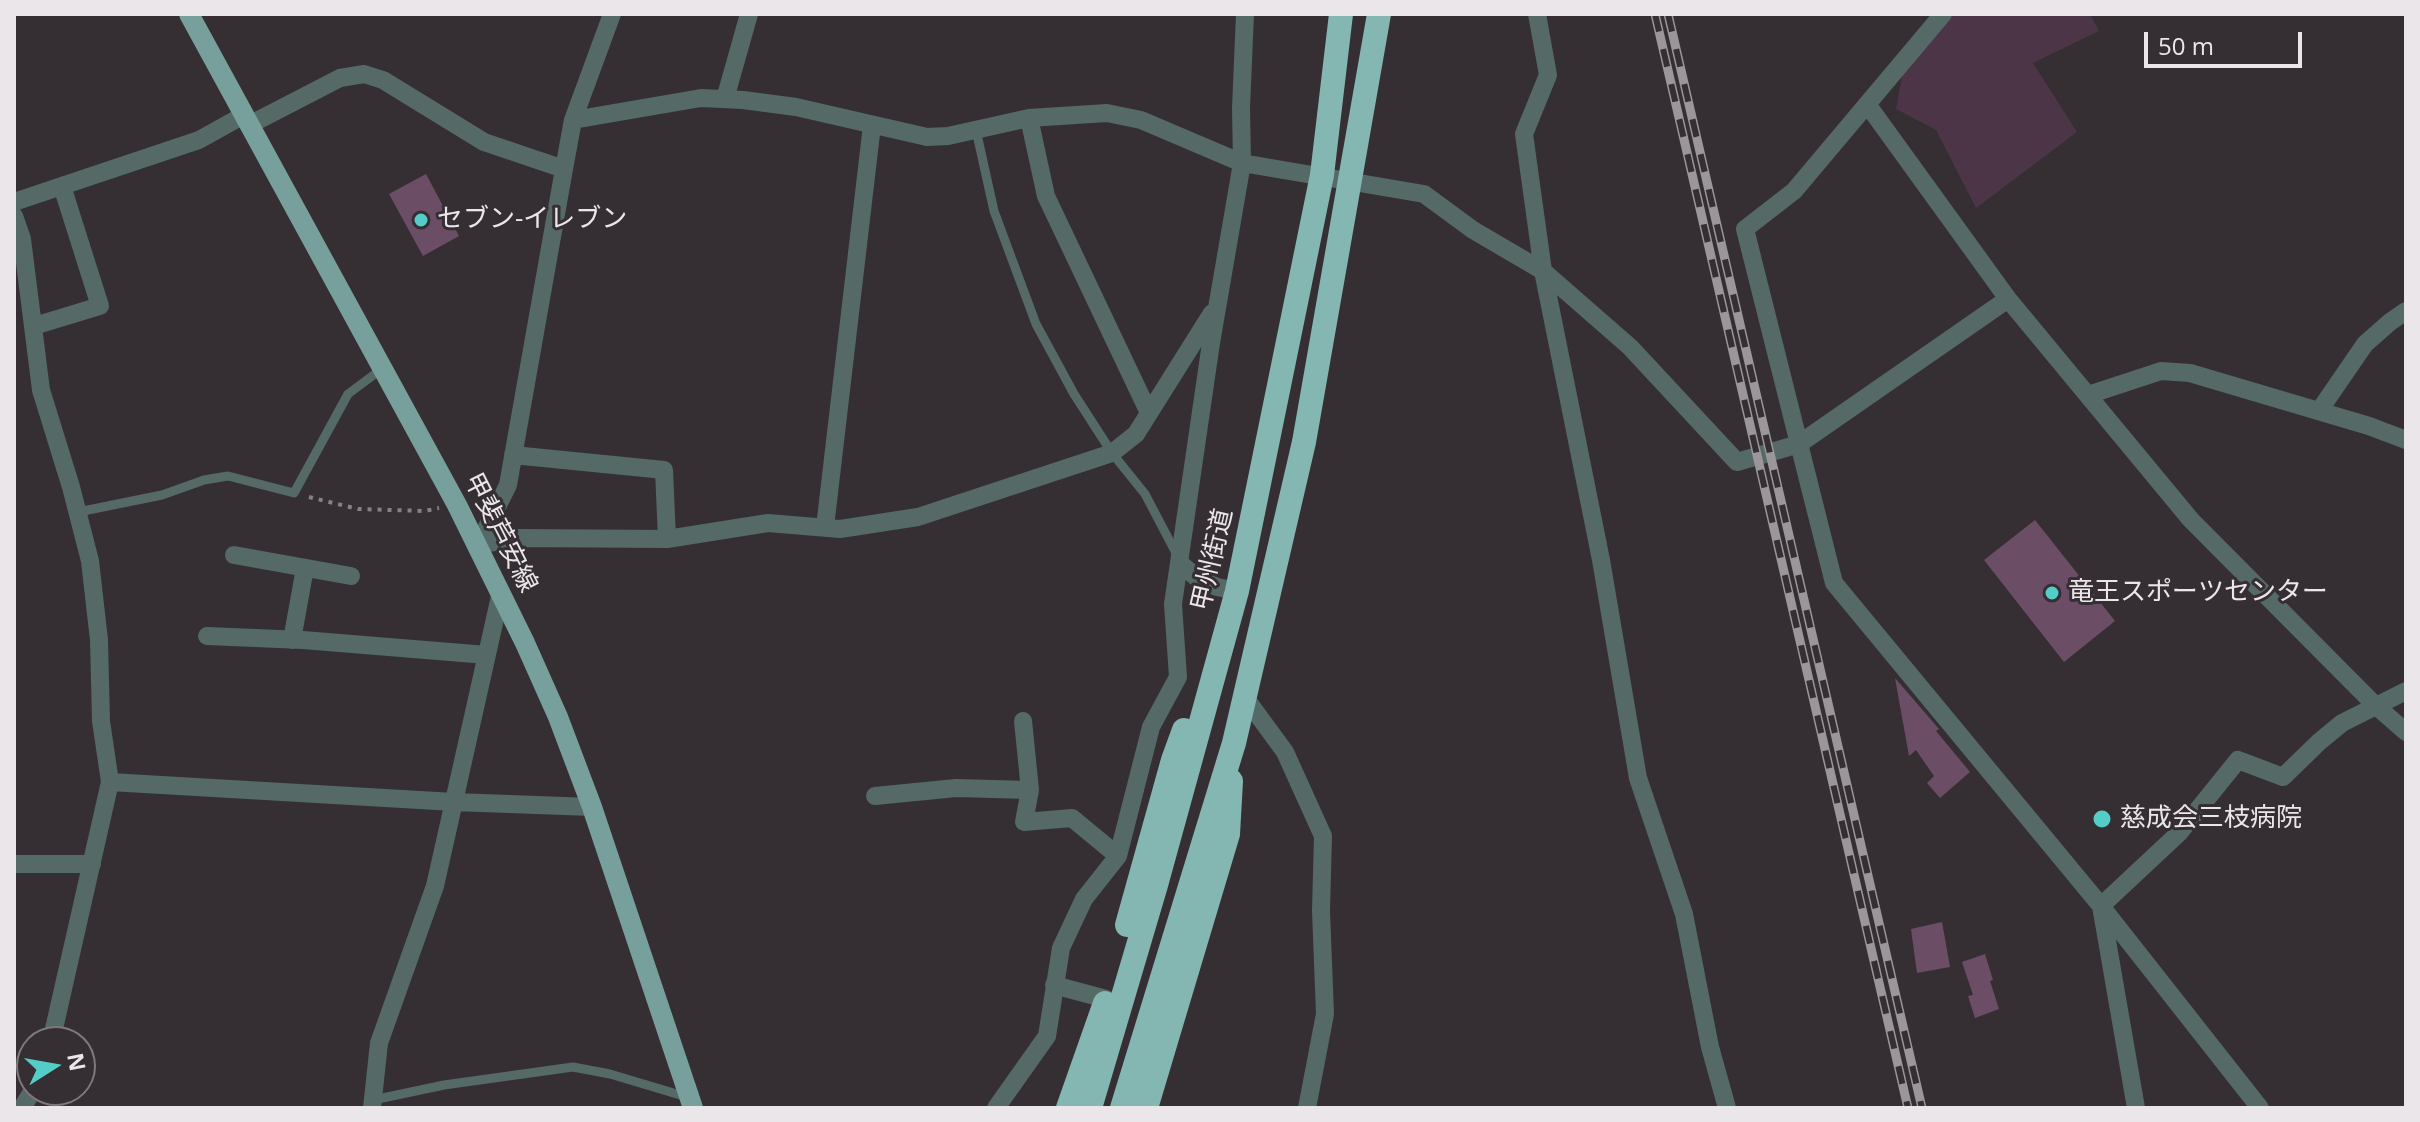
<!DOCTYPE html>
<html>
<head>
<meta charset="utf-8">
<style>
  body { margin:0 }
  #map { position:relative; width:2420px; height:1122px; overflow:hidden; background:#352f33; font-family:"Open Sans",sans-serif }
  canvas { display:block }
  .frame { position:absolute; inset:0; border:16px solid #eae6e9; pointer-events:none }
  .north { position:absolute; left:16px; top:1026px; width:80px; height:80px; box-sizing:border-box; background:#352f33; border:2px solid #7d787c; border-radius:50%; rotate:79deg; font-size:22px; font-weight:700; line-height:32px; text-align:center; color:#eae6e9 }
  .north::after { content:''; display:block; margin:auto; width:28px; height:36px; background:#54cdc8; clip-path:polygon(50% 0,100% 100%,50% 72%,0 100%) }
  .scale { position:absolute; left:2144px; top:32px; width:158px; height:36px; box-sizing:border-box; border:4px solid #eae6e9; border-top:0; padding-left:10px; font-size:24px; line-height:28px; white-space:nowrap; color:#eae6e9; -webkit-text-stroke:6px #352f33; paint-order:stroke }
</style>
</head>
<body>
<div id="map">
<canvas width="2420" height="1122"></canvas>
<div class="frame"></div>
<div class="north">N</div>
<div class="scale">50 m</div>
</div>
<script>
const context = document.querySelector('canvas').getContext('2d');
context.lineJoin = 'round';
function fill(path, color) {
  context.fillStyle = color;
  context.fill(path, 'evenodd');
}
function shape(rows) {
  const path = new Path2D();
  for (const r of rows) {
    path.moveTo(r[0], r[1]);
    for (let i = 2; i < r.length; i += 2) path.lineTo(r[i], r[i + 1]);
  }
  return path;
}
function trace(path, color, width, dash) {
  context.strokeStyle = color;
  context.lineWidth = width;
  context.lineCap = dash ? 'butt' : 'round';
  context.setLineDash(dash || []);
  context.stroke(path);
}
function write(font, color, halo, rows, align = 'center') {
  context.font = font + ' "Open Sans","Noto Sans JP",sans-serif';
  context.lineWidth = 6;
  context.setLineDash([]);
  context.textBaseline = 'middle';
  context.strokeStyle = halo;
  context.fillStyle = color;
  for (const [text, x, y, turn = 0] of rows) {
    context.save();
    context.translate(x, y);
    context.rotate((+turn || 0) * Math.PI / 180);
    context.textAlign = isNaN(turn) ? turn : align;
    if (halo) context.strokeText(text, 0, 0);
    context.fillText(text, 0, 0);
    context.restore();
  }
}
const green = shape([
  [1954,14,2090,14,2099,31,2033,63,2077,132,1976,208,1936,130,1896,109,1903,71]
]);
const building = shape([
  [426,174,459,236,423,256,389,194],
  [2035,520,2115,621,2064,662,1984,560],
  [1895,678,1939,729,1936,731,1970,772,1940,798,1927,783,1934,776,1916,750,1909,756],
  [1942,922,1950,967,1917,973,1911,929],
  [1985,954,1993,980,1990,981,1999,1009,1975,1018,1968,996,1973,995,1962,962]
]);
const path = shape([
  [309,497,358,509,425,511,439,508]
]);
const lane = shape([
  [976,130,994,211,1036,324,1074,394,1112,453,1145,494,1176,553],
  [78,512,162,495,204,480,228,476,294,493,348,394,383,368],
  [373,1100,444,1085,573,1067,610,1074,687,1097]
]);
const street = shape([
  [1537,14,1548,75,1524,134,1543,271,1601,560,1638,778,1684,914,1710,1047,1727,1108],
  [1943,14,1794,191,1745,229,1834,583,2101,906,2260,1108],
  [725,99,749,14],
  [1867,104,2008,299,2191,520,2375,705,2406,732],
  [1029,118,1046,196,1149,413],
  [573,120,701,98,743,100,796,107,927,137,948,136,1029,118,1107,113,1141,120,1242,163,1424,194,1473,230,1543,271,1630,347,1737,462,1799,444,2008,299],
  [249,125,340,78,364,74,383,80,484,142,564,169,573,120,612,14],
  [14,202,199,140,244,115],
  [14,216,22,239,41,390,71,487,90,561,99,640,101,721,110,782,51,1042],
  [34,326,100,306,62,186],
  [2088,395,2161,371,2190,373,2369,426,2406,440],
  [2319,411,2365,344,2390,322,2406,311],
  [513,455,664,470,667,539],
  [825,527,872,125],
  [478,545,517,538,667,539,768,523,840,529,918,517,1112,453,1136,434,1212,313],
  [478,545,508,485,564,169],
  [234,555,351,576],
  [1181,564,1197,578,1217,587,1237,591],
  [207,636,303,640,487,655],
  [292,640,305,568],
  [1244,696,1285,752,1323,836,1321,911,1325,1014,1307,1108],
  [1023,721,1030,790],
  [110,782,454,802,592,807],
  [875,796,956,788,1030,790,1024,822,1072,818,1118,856],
  [14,864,92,864],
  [1054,985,1106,999],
  [22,1108,33,1090],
  [372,1108,379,1043,435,886,501,592],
  [996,1108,1047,1036,1061,948,1084,899,1118,856,1151,727,1178,677,1173,604,1211,343,1242,163,1241,108,1245,14],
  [2136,1108,2101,906,2179,833,2238,760,2283,777,2319,742,2342,723,2406,691]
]);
const primary = shape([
  [189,14,457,505,525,643,558,717,592,807,693,1108]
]);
const highway = shape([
  [1127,925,1173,760,1184,730],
  [1068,1108,1105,1003],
  [1090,1108,1156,885,1237,591,1322,175,1341,14],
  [1122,1108,1234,743,1304,442,1379,14],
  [1146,1108,1228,834,1231,781]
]);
const rail = shape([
  [1655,14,1908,1108],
  [1668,14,1922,1108]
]);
const markers = [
  [421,220,8,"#54cdc8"],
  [2052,593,8,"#54cdc8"],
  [2102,819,10,"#54cdc8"]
];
const poiNames = [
  ["セブン-イレブン",437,220],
  ["竜王スポーツセンター",2068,593],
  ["慈成会三枝病院",2120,819]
];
const streetNames = [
  ["甲斐芦安線",500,533,63],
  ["甲州街道",1213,560,-77]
];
fill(green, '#4b3547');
fill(building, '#6b4e66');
trace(path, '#868185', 4, [4, 6]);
trace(lane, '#556967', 9);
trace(street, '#556967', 18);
trace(primary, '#77a09d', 20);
trace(highway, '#84b6b2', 24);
trace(rail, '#9b969a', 9);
trace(rail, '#352f33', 6, [18]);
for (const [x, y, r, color] of markers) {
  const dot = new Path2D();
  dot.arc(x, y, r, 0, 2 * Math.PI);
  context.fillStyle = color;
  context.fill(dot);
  trace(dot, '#352f33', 3);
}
write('26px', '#eae6e9', '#352f33', poiNames, 'left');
write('26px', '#eae6e9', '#352f33', streetNames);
</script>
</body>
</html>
